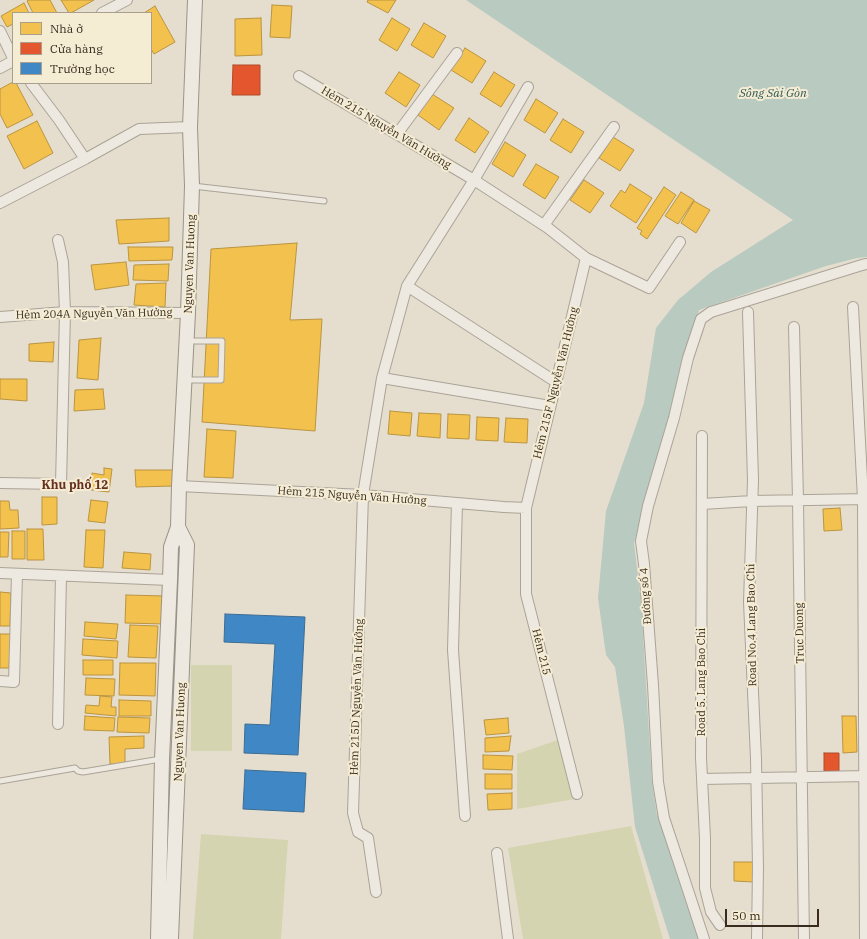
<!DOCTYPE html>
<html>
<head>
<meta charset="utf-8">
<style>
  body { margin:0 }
  #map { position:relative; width:867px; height:939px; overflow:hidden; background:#e5dece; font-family:"IBM Plex Serif",serif }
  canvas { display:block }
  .legend { position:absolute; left:12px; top:12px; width:140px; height:72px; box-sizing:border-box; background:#f5ecd4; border:1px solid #aa9f8c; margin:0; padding:5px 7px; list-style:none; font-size:12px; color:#392c1f }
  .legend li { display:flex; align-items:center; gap:8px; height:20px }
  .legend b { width:20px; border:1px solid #aa9f8c }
  .scale { position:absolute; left:725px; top:909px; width:94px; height:18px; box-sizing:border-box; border:2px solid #392c1f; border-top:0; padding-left:5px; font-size:12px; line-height:14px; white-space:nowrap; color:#392c1f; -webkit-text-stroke:3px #f5ecd4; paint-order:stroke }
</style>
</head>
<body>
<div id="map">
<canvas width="867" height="939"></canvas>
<ul class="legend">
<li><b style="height:11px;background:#f2c14e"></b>Nhà ở</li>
<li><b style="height:11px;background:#e4572e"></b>Cửa hàng</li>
<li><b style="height:11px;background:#3f88c5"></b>Trường học</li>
</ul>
<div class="scale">50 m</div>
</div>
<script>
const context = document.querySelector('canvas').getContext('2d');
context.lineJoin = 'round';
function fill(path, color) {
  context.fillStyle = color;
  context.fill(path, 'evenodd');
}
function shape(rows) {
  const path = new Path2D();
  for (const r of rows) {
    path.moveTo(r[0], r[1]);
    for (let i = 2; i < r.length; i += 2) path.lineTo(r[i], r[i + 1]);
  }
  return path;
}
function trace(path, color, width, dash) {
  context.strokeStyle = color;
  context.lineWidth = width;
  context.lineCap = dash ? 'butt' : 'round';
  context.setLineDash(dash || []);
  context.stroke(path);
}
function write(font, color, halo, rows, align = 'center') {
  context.font = font + ' "IBM Plex Serif",serif';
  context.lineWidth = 4;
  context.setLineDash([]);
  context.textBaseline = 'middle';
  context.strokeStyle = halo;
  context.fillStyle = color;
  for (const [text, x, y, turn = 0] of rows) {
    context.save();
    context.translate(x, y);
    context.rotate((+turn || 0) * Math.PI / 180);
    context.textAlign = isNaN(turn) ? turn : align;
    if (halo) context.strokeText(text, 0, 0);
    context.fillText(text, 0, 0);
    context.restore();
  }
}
const green = shape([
  [191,665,232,665,232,751,191,751],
  [558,740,575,799,517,809,517,754],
  [631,826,663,939,523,939,508,848],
  [201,834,288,840,281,939,193,939]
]);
const water = shape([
  [466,0,867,0,867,257,857,258,826,266,699,310,634,543,641,602,652,782,657,815,662,822,700,939,670,939,635,827,624,726,615,667,606,655,598,598,606,511,644,403,656,328,678,300,711,272,793,220]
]);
const homes = shape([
  [28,0,50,0,57,13,33,13,27,1,28,0],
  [61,0,94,0,71,13,69,13,61,0],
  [368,0,396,0,388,13,367,2,368,0],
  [24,3,29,13,13,13,13,24,7,27,1,16,24,3],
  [272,5,292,6,290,38,270,37,272,5],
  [155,6,175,42,154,54,151,49,151,13,144,13,155,6],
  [261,18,262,55,235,56,235,19,261,18],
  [392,18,410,29,397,51,379,40,392,18],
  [424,23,446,36,433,58,411,45,424,23],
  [465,48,486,61,472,83,451,70,465,48],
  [399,72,420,85,406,107,385,93,399,72],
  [494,72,515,85,501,107,480,94,494,72],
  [13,82,16,83,33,115,7,128,0,114,0,89,13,82],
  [432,94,454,108,439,130,418,115,432,94],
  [536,99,558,113,545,133,524,120,536,99],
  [469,118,489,132,475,153,455,140,469,118],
  [563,119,584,132,571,153,550,140,563,119],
  [37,121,53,153,24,169,7,136,37,121],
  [613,137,634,150,620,171,599,158,613,137],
  [505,142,526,155,513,177,492,164,505,142],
  [536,164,559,177,545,199,523,185,536,164],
  [584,180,604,193,590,213,570,200,584,180],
  [630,184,652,198,636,223,610,206,621,190,625,193,630,184],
  [664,187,676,195,647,239,640,234,642,231,637,228,664,187],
  [681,192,694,200,678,224,665,216,681,192],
  [694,201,710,210,696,233,681,223,694,201],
  [169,218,169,241,119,244,116,220,169,218],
  [297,243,290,320,322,319,315,431,202,422,211,249,297,243],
  [128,247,173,247,172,260,129,261,128,247],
  [126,262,129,285,95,290,91,265,126,262],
  [169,264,168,281,133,280,134,265,169,264],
  [166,283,165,307,134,305,136,284,166,283],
  [101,338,98,380,77,378,79,340,101,338],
  [54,342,53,362,29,361,29,344,54,342],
  [0,379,27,379,27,401,0,399,0,379],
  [103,389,105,409,74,411,75,390,103,389],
  [390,411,412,413,410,436,388,434,390,411],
  [419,413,441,414,440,438,417,436,419,413],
  [448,414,470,415,469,439,447,438,448,414],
  [477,417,499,418,498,441,476,440,477,417],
  [506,418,528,419,527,443,504,442,506,418],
  [207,429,236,431,233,478,204,477,207,429],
  [104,468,112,469,109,492,91,490,92,473,104,475,104,468],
  [135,470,173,470,173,486,136,487,135,470],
  [42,497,57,497,57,524,42,525,42,497],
  [91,500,108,502,105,523,88,521,91,500],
  [0,501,9,501,10,510,18,510,19,528,0,529,0,501],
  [840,508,842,530,824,531,823,509,840,508],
  [27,529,43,529,44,560,27,560,27,529],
  [86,530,105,530,103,568,84,567,86,530],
  [12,531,25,531,25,559,12,559,12,531],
  [0,532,9,532,8,557,0,557,0,532],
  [124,552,151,554,150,570,122,568,124,552],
  [0,592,11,593,10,626,0,626,0,592],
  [126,595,165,596,164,624,125,623,126,595],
  [85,622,118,624,116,639,84,636,85,622],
  [130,625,158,626,156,658,128,657,130,625],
  [0,634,11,634,9,668,0,668,0,634],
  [83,639,118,641,117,658,82,655,83,639],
  [83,660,113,660,113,675,83,675,83,660],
  [120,663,156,663,155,696,119,695,120,663],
  [86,678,115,679,114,696,85,695,86,678],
  [100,696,112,697,111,707,116,707,116,716,85,713,86,705,99,706,100,696],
  [119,700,151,701,151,716,119,716,119,700],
  [85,716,115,718,114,731,84,730,85,716],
  [842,716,856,716,857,752,843,753,842,716],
  [118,717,150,718,149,733,117,732,118,717],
  [508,718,509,733,486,735,484,720,508,718],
  [144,736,144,748,125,749,125,764,110,764,109,737,144,736],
  [511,736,509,751,485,752,485,738,511,736],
  [483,755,513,756,512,770,483,769,483,755],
  [485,774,512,774,512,789,485,789,485,774],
  [512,793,512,809,488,810,487,794,512,793],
  [734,862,755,862,754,882,734,881,734,862]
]);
const shops = shape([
  [233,65,260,65,260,95,232,95,233,65],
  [824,753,839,753,839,771,824,771,824,753]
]);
const schools = shape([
  [225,614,305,617,298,755,244,753,245,724,270,725,275,644,224,642,225,614],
  [245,770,306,773,304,812,243,809,245,770]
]);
const lane = shape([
  [193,186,324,201],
  [186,380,221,380,222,341,188,341],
  [0,781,75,768,78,771,83,772,161,759]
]);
const street = shape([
  [102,13,127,0],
  [0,31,13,58],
  [0,68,13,61],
  [299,76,474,180,548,228,586,258,649,288,680,242],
  [31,83,59,120,85,159],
  [397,134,457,53],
  [0,203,85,159,139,129,190,127],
  [544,225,614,127],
  [407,286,556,382],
  [853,307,863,499,865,939],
  [748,312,753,480,749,602,756,759,758,867,757,939],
  [0,317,65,312,188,313],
  [794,327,798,500,804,939],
  [382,378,550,406],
  [702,436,701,758,705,838,705,888,711,912,720,925],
  [0,483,61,484,65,312,63,262,58,240],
  [179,486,363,495,504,507,526,508],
  [457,503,453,650,465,816],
  [702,504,752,501,867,499],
  [0,573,170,580],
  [0,681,14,682,17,574],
  [58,724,61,576],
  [702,779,867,776],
  [577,794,526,594,526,508,586,258],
  [497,853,508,939],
  [376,892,368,838,358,832,353,813,363,495,382,378,407,286,474,180,528,87],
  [704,939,681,869,664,818,658,782,653,685,644,564,641,541,648,506,674,418,688,358,701,319,711,312,862,265,867,264]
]);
const secondary = shape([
  [158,939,162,759,170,580,171,547,178,527,179,486,188,313,192,186,190,127,195,0],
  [171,939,187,545,178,527]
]);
const streetNames = [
  ["Hẻm 215 Nguyễn Văn Hưởng",386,128,31],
  ["Nguyen Van Huong",190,264,-88],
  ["Hẻm 204A Nguyễn Văn Hưởng",94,314,-1],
  ["Hẻm 215F Nguyễn Văn Hưởng",556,383,-76],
  ["Hẻm 215 Nguyễn Văn Hưởng",352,496,4],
  ["Đường số 4",646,596,-94],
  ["Road No.4 Lang Bao Chi",752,625,-91],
  ["Truc Duong",800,633,-91],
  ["Hẻm 215",541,652,76],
  ["Road 5. Lang Bao Chi",702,682,-90],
  ["Hẻm 215D Nguyễn Văn Hưởng",357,697,-88],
  ["Nguyen Van Huong",180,732,-88]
];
const waterNames = [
  ["Sông Sài Gòn",773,94]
];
const neighbourhoodNames = [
  ["Khu phố 12",75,486]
];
fill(green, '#d4d4b0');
fill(water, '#b9cac0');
fill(homes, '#f2c14e');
trace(homes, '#ba9440', 1);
fill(shops, '#e4572e');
trace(shops, '#b14a2a', 1);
fill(schools, '#3f88c5');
trace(schools, '#3d6c93', 1);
trace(lane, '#aaa397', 7);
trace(street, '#aaa397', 12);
trace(secondary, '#9a9387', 16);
trace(lane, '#ede9e0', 5);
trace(street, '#ede9e0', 10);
trace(secondary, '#ede9e0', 14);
write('11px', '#392c1f', '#f5ecd4', streetNames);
write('italic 12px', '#2e5956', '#f5ecd4', waterNames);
write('bold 12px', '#652e1e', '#f5ecd4', neighbourhoodNames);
</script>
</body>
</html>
